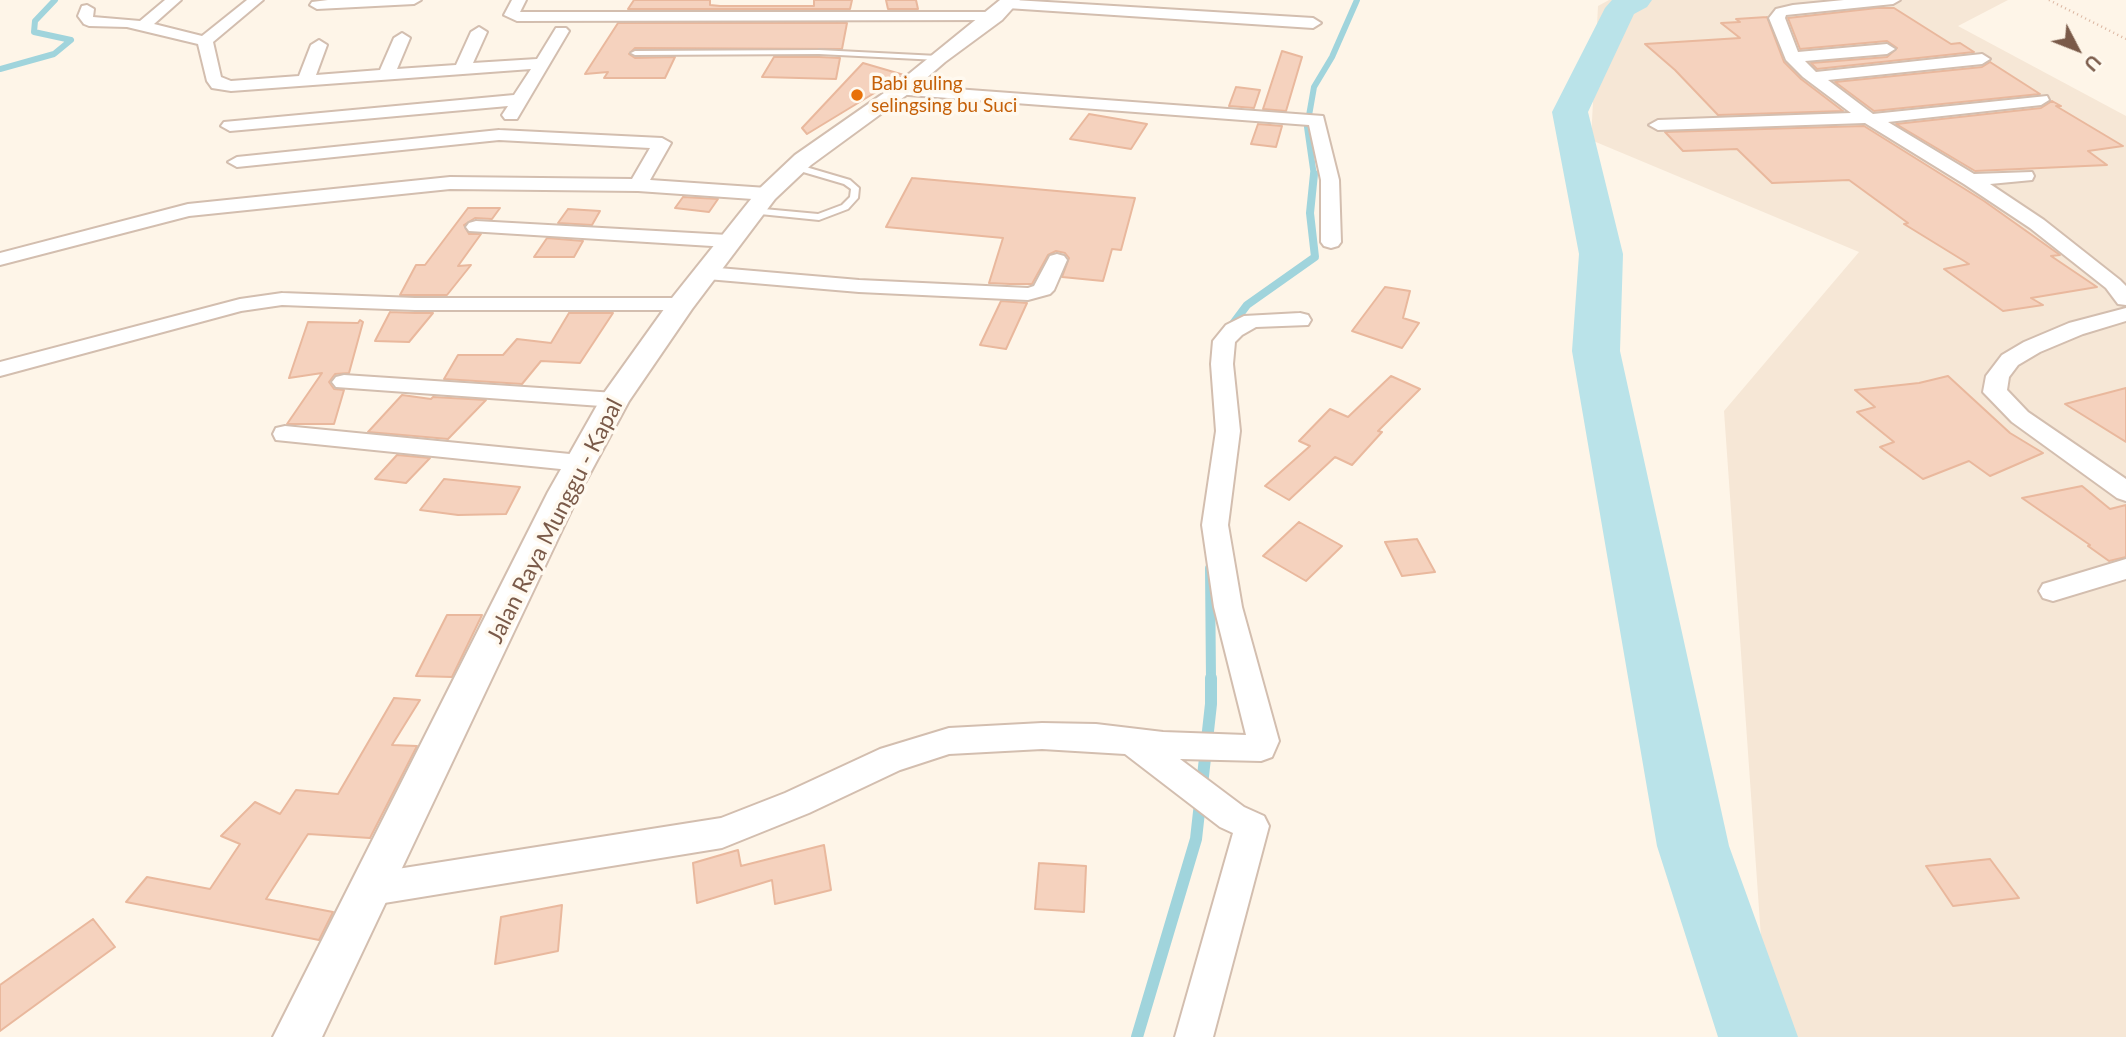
<!DOCTYPE html>
<html>
<head>
<meta charset="utf-8">
<style>
  body { margin:0 }
  #map { position:relative; width:2126px; height:1037px; overflow:hidden; background:#fef5e8; font-family:Lato,sans-serif }
  canvas { display:block }
  .north { position:absolute; left:2042px; top:14px; width:70px; height:70px; -webkit-text-stroke:5px #fff9ef; paint-order:stroke; rotate:132deg; font-size:19px; font-weight:700; line-height:28px; text-align:center; color:#7a5a49 }
  .north::after { content:''; display:block; margin:auto; width:24px; height:32px; background:#7a5a49; clip-path:polygon(50% 0,100% 100%,50% 72%,0 100%) }
</style>
</head>
<body>
<div id="map">
<canvas width="2126" height="1037"></canvas>
<div class="north">U</div>
</div>
<script>
const context = document.querySelector('canvas').getContext('2d');
context.lineJoin = 'round';
function fill(path, color) {
  context.fillStyle = color;
  context.fill(path, 'evenodd');
}
function shape(rows) {
  const path = new Path2D();
  for (const r of rows) {
    path.moveTo(r[0], r[1]);
    for (let i = 2; i < r.length; i += 2) path.lineTo(r[i], r[i + 1]);
  }
  return path;
}
function trace(path, color, width, dash) {
  context.strokeStyle = color;
  context.lineWidth = width;
  context.lineCap = dash ? 'butt' : 'round';
  context.setLineDash(dash || []);
  context.stroke(path);
}
function write(font, color, halo, rows, align = 'center') {
  context.font = font + ' Lato,sans-serif';
  context.lineWidth = 7;
  context.setLineDash([]);
  context.textBaseline = 'middle';
  context.strokeStyle = halo;
  context.fillStyle = color;
  for (const [text, x, y, turn = 0] of rows) {
    context.save();
    context.translate(x, y);
    context.rotate((+turn || 0) * Math.PI / 180);
    context.textAlign = isNaN(turn) ? turn : align;
    if (halo) context.strokeText(text, 0, 0);
    context.fillText(text, 0, 0);
    context.restore();
  }
}
const residential = shape([
  [1609,0,2008,0,1958,26,2126,116,2126,1037,1768,1037,1724,411,1859,252,1591,140,1598,6]
]);
const streamFar3 = shape([
  [0,69,54,54,71,40,34,32,35,21,55,0],
  [1314,176,1307,127,1314,87,1332,57,1357,0]
]);
const streamFar2 = shape([
  [1229,329,1247,305,1315,257,1310,213,1314,174]
]);
const streamFar1 = shape([
  [1210,568,1211,680]
]);
const stream = shape([
  [1137,1037,1196,839,1211,704,1211,678]
]);
const river = shape([
  [1612,0,1652,0,1647,7,1634,14,1588,112,1623,254,1620,351,1729,846,1798,1037,1718,1037,1657,846,1572,351,1579,254,1552,112,1605,8,1612,0]
]);
const building = shape([
  [634,0,710,0,710,5,720,6,814,6,814,0,852,0,850,9,628,9,634,0],
  [886,0,916,0,918,9,888,9,886,0],
  [1877,8,1894,8,1951,44,1960,43,1974,52,1817,69,1811,63,1887,57,1897,48,1887,41,1800,49,1788,18,1877,8],
  [1767,17,1784,62,1801,79,1843,111,1718,115,1675,70,1645,44,1740,38,1721,23,1740,22,1736,19,1767,17],
  [618,23,847,23,842,49,635,48,629,54,635,58,675,57,665,78,604,78,608,72,585,74,618,23],
  [1282,51,1302,57,1286,111,1263,109,1282,51],
  [774,57,819,57,840,58,836,79,762,77,774,57],
  [1990,62,2040,94,1874,111,1835,82,1982,67,1990,62],
  [863,63,904,75,807,134,802,128,863,63],
  [1236,87,1260,90,1254,108,1229,106,1236,87],
  [2052,101,2061,106,2056,106,2123,146,2088,151,2107,165,1975,171,1896,124,2041,108,2052,101],
  [1089,114,1147,124,1131,149,1070,139,1089,114],
  [1258,124,1282,126,1276,147,1251,144,1258,124],
  [1864,126,1984,201,2060,255,2051,256,2097,287,2031,298,2043,305,2003,311,1944,269,1969,264,1904,224,1908,223,1849,180,1772,183,1737,149,1683,151,1665,132,1864,126],
  [912,178,1135,198,1121,250,1112,249,1103,281,1062,277,1069,258,1065,253,1056,251,1048,255,1032,284,1010,284,989,283,1003,238,886,227,912,178],
  [683,197,718,199,709,212,675,208,683,197],
  [468,208,500,208,492,219,475,218,464,225,469,234,481,234,458,266,471,265,447,295,400,295,416,265,425,265,468,208],
  [568,209,600,211,592,225,558,223,568,209],
  [547,238,583,241,574,257,534,257,547,238],
  [1385,287,1410,291,1403,318,1419,323,1402,348,1352,331,1385,287],
  [1001,301,1027,303,1006,349,980,345,1001,301],
  [390,312,415,313,433,313,409,342,375,341,390,312],
  [569,313,613,313,580,363,541,361,522,384,444,379,458,355,503,355,517,339,551,343,569,313],
  [360,320,363,322,349,373,335,374,329,382,334,389,344,390,334,424,287,424,322,373,289,378,308,322,358,323,360,320],
  [1391,376,1420,389,1378,431,1382,432,1352,465,1335,457,1289,500,1265,486,1310,446,1299,441,1330,409,1348,417,1391,376],
  [1948,376,2010,433,2043,453,1990,476,1969,461,1923,479,1880,447,1894,442,1857,412,1875,407,1855,390,1919,383,1948,376],
  [2126,388,2126,442,2065,404,2126,388],
  [402,395,431,399,433,397,486,400,448,439,368,432,402,395],
  [397,455,430,458,406,483,375,479,397,455],
  [444,479,520,487,506,514,458,515,420,510,444,479],
  [2082,486,2110,509,2126,505,2126,557,2109,561,2088,546,2090,545,2022,498,2082,486],
  [1299,522,1342,546,1306,581,1263,556,1299,522],
  [1417,539,1435,572,1402,576,1385,542,1417,539],
  [447,615,482,615,452,677,416,676,447,615],
  [394,698,420,700,392,745,417,746,370,838,308,834,266,899,333,912,319,940,126,902,147,877,210,889,240,844,221,836,255,802,280,814,296,790,338,794,394,698],
  [824,845,831,890,775,904,772,880,697,903,693,863,738,850,741,866,824,845],
  [1990,859,2019,898,1953,906,1926,866,1990,859],
  [1039,863,1086,866,1084,912,1035,909,1039,863],
  [562,905,558,951,495,964,501,917,562,905],
  [93,919,115,947,0,1031,0,985,93,919]
]);
const path = shape([
  [2049,0,2126,39]
]);
const service = shape([
  [819,50,938,56,942,58,938,60,819,54,635,55,631,53,635,51,819,50],
  [793,165,799,165,850,180,859,188,858,198,848,209,819,220,750,213,748,211,753,208,818,214,842,205,850,197,851,189,844,184,793,169,793,165]
]);
const minor = shape([
  [165,0,181,0,154,24,202,36,247,0,263,0,213,42,221,77,231,81,299,76,311,45,319,40,327,45,316,75,380,70,394,38,402,33,410,38,397,69,456,65,471,32,479,27,487,32,473,63,537,59,556,28,566,28,569,31,517,119,505,119,502,115,508,106,230,131,221,126,224,122,514,95,531,69,231,91,212,88,207,81,198,44,127,27,89,26,84,24,78,16,82,6,87,5,94,9,93,17,140,21,165,0],
  [328,0,421,0,414,4,317,9,310,5,312,2,328,0],
  [512,0,526,0,520,12,995,12,1002,16,995,20,517,21,504,15,512,0],
  [1014,0,1313,18,1321,23,1313,28,1007,8,1000,4,1002,1,1014,0],
  [1844,0,1900,0,1893,4,1786,15,1785,18,1798,52,1887,44,1895,49,1887,54,1805,61,1816,72,1982,54,1990,59,1982,64,1828,80,1873,114,2047,96,2049,100,2041,105,1888,122,1974,174,2032,172,2034,176,2032,180,1990,184,2044,220,2120,280,2126,286,2126,305,2118,304,2106,288,2030,228,1964,184,1865,123,1658,130,1649,125,1658,120,1851,113,1803,77,1786,60,1769,18,1776,9,1793,5,1844,0],
  [901,85,1323,116,1339,180,1341,242,1338,246,1331,248,1324,246,1321,242,1321,180,1309,125,895,94,893,90,901,85],
  [499,130,662,138,671,143,650,180,767,188,776,194,767,200,638,191,450,189,189,216,0,265,0,253,188,204,450,177,632,179,650,148,499,140,237,167,228,162,237,157,499,130],
  [476,221,728,235,735,237,738,241,735,245,728,247,469,231,466,227,469,223,476,221],
  [1057,254,1064,256,1067,260,1054,290,1050,294,1028,300,859,292,707,279,700,277,697,273,700,269,707,267,859,280,1028,288,1034,286,1050,256,1057,254],
  [282,293,415,298,682,298,690,299,693,304,690,309,682,310,415,310,282,305,241,311,0,376,0,362,240,299,282,293],
  [2126,308,2126,321,2083,334,2040,352,2018,365,2009,377,2007,390,2028,412,2126,479,2126,501,2117,498,2012,422,1983,392,1986,376,2002,355,2024,342,2069,323,2126,308],
  [1300,313,1308,315,1311,320,1308,325,1256,327,1242,335,1235,342,1233,364,1240,431,1228,525,1242,607,1279,741,1272,757,1261,761,1180,759,1244,807,1264,816,1269,826,1213,1037,1175,1037,1233,833,1220,827,1125,754,1042,749,949,754,900,770,809,813,722,848,372,905,360,900,355,889,360,878,372,873,721,818,785,793,880,749,949,728,1042,723,1096,724,1163,732,1246,735,1214,607,1202,525,1216,431,1211,364,1213,341,1226,325,1244,316,1300,313],
  [344,375,615,393,623,395,627,400,623,405,615,407,336,387,332,382,336,377,344,375],
  [285,426,580,455,589,457,593,463,589,469,580,471,276,440,273,434,276,428,285,426],
  [2126,559,2126,579,2053,601,2043,598,2039,591,2043,584,2126,559]
]);
const tertiary = shape([
  [1000,0,1020,0,1002,20,945,62,908,94,811,165,775,199,692,309,629,401,580,492,322,1037,273,1037,548,492,604,393,672,298,759,189,795,155,894,86,1000,0]
]);
const markers = [
  [857,95,7,"#e8710a"]
];
const farFoodnames = [
  ["Babi guling",871,84],
  ["selingsing bu Suci",871,106]
];
const streetNames = [
  ["Jalan Raya Munggu - Kapal",555,521,-63]
];
fill(residential, '#f6e7d6');
trace(streamFar3, '#a0d4dc', 6);
trace(streamFar2, '#a0d4dc', 8);
trace(streamFar1, '#a0d4dc', 10);
trace(stream, '#a0d4dc', 12);
fill(river, '#bae3e9');
fill(building, '#f5d2be');
trace(building, '#e9b89d', 2);
trace(service, '#d3beaf', 4);
trace(minor, '#d3beaf', 4);
trace(tertiary, '#d3beaf', 4);
trace(path, '#dbb5a0', 2.5, [1, 3.5]);
fill(service, '#fff');
fill(minor, '#fff');
fill(tertiary, '#fff');
for (const [x, y, r, color] of markers) {
  const dot = new Path2D();
  dot.arc(x, y, r, 0, 2 * Math.PI);
  context.fillStyle = color;
  context.fill(dot);
  trace(dot, '#fff9ef', 2.5);
}
write('19px', '#c56008', '#fff9ef', farFoodnames, 'left');
write('23px', '#7a5a49', '#fff9ef', streetNames);
</script>
</body>
</html>
